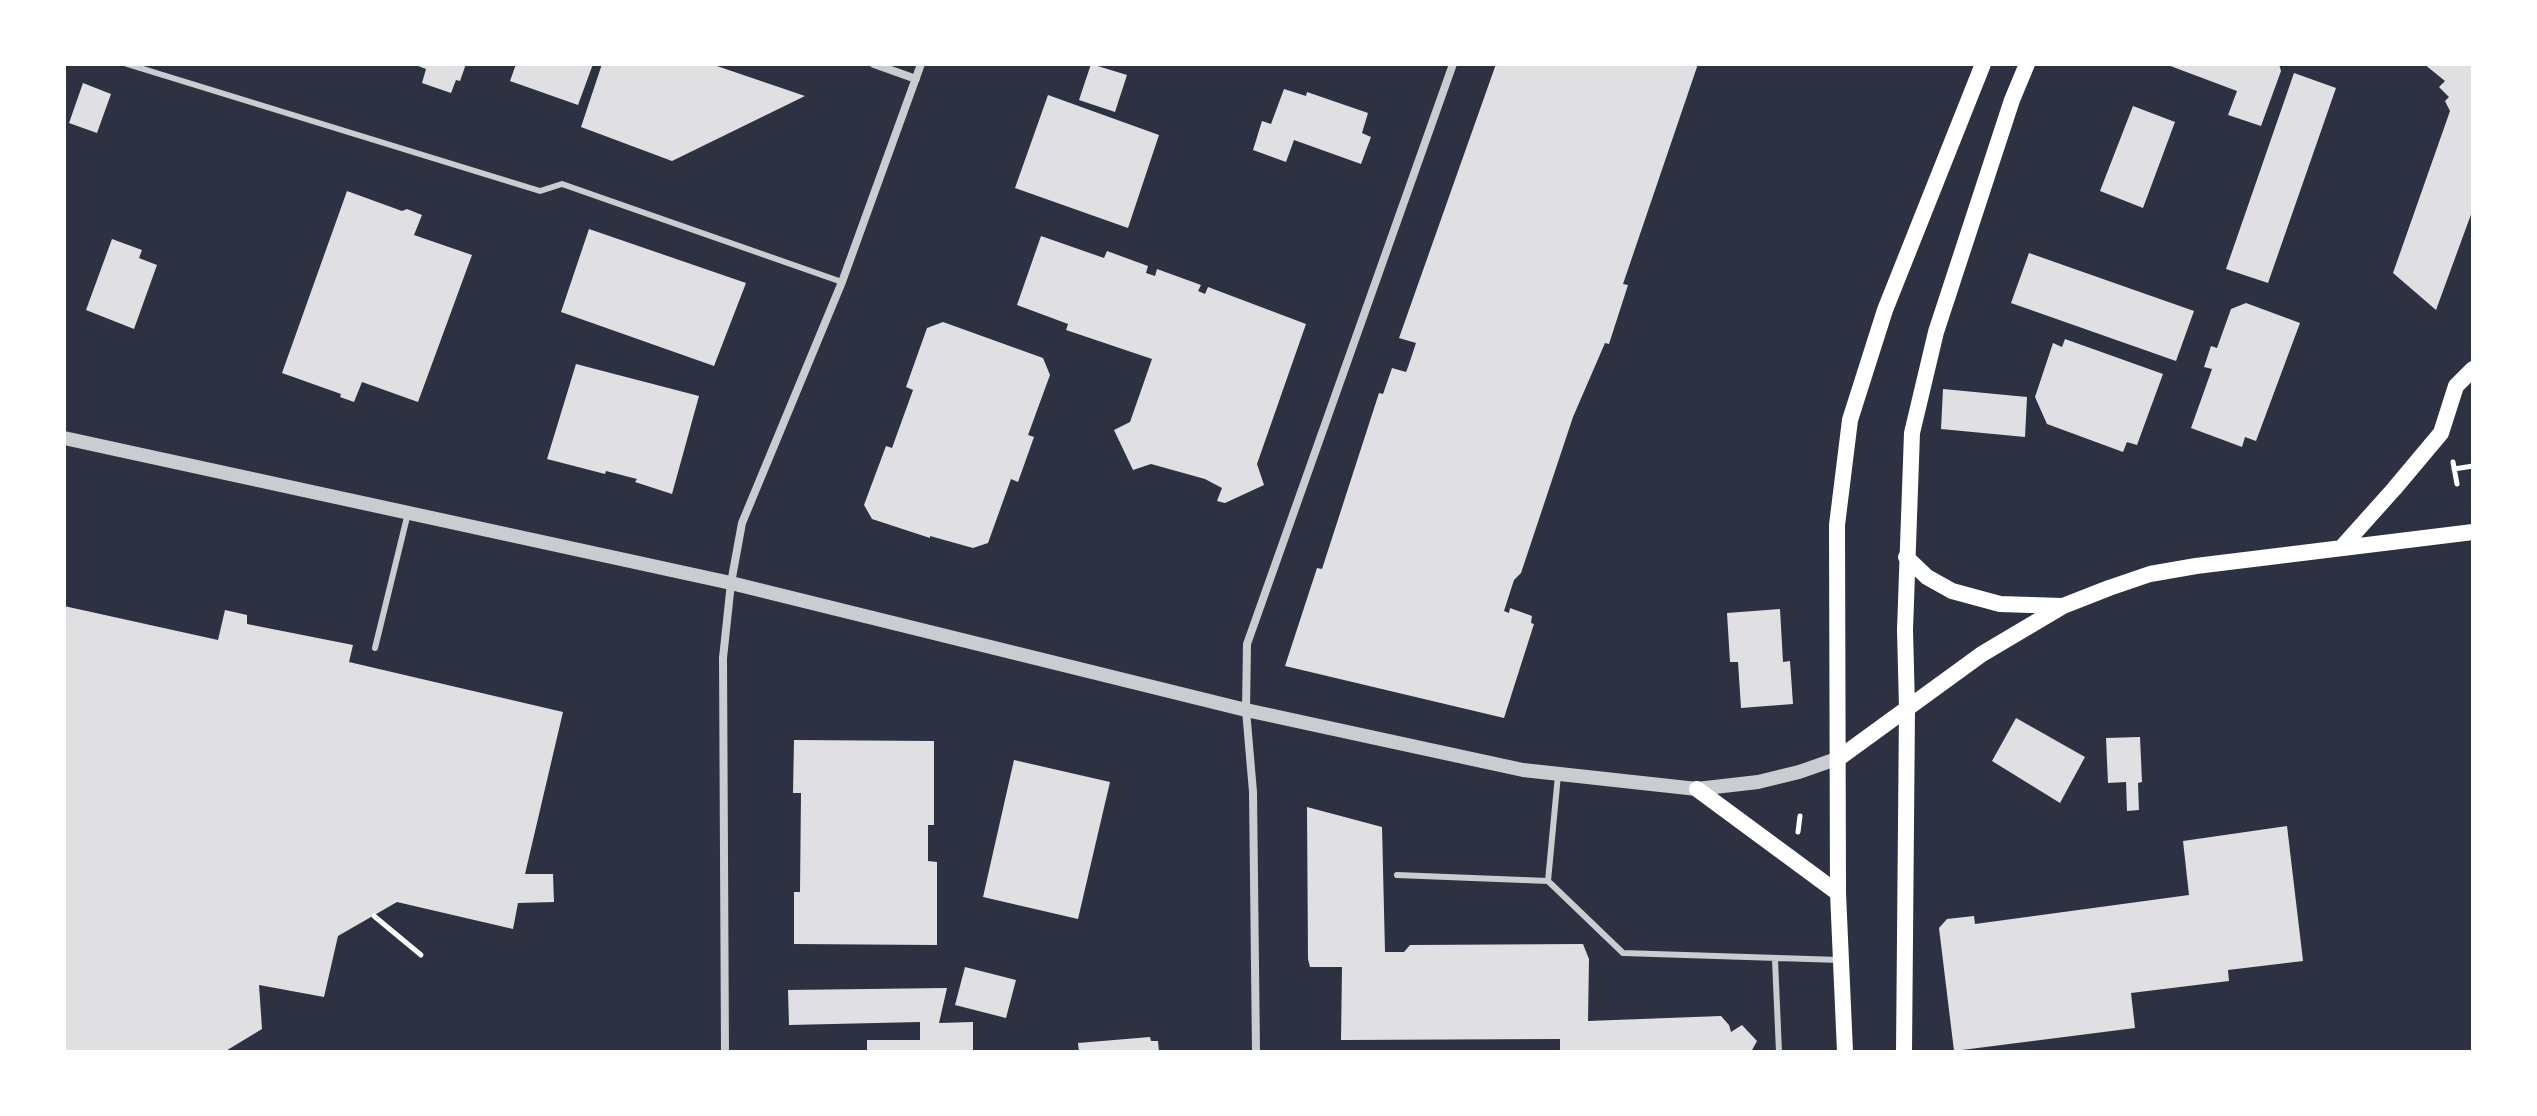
<!DOCTYPE html>
<html>
<head>
<meta charset="utf-8">
<style>
  body { margin:0 }
  #map { position:relative; width:2537px; height:1116px; overflow:hidden; background:#2d3142; font-family:Literata,serif }
  canvas { display:block }
  .frame { position:absolute; inset:0; border:66px solid #fff; pointer-events:none }
</style>
</head>
<body>
<div id="map">
<canvas width="2537" height="1116"></canvas>
<div class="frame"></div>
</div>
<script>
const context = document.querySelector('canvas').getContext('2d');
context.lineJoin = 'round';
function fill(path, color) {
  context.fillStyle = color;
  context.fill(path, 'evenodd');
}
function shape(rows) {
  const path = new Path2D();
  for (const r of rows) {
    path.moveTo(r[0], r[1]);
    for (let i = 2; i < r.length; i += 2) path.lineTo(r[i], r[i + 1]);
  }
  return path;
}
function trace(path, color, width, dash) {
  context.strokeStyle = color;
  context.lineWidth = width;
  context.lineCap = dash ? 'butt' : 'round';
  context.setLineDash(dash || []);
  context.stroke(path);
}
const building = shape([
  [413,64,466,64,460,81,456,80,451,93,422,83,426,69],
  [516,64,593,64,578,105,510,81],
  [602,64,711,64,805,96,672,161,581,127],
  [1091,64,1127,75,1115,112,1079,100],
  [1496,64,1698,64,1623,284,1628,285,1609,344,1605,343,1573,417,1521,573,1514,580,1504,611,1509,613,1510,608,1532,616,1531,623,1534,624,1504,718,1285,666,1317,568,1322,569,1379,393,1383,394,1392,368,1406,372,1408,367,1416,343,1399,338],
  [2165,64,2279,64,2281,71,2261,126,2228,115,2237,91],
  [2424,64,2473,64,2473,209,2436,310,2393,273,2450,111,2445,101,2449,97,2439,87,2445,81],
  [2294,73,2336,88,2268,283,2226,269],
  [83,83,111,94,97,133,69,123],
  [1284,89,1306,96,1307,92,1368,113,1362,133,1371,137,1361,164,1294,140,1286,162,1253,150,1262,121,1271,124],
  [1048,95,1159,135,1128,228,1015,188],
  [2133,106,2175,122,2143,208,2100,191],
  [347,191,402,211,407,209,422,215,414,235,472,255,418,402,362,382,354,402,340,397,341,394,282,373],
  [589,229,746,283,714,366,561,312],
  [1041,236,1104,258,1107,251,1148,266,1146,273,1155,276,1157,269,1201,285,1198,291,1205,294,1208,287,1306,324,1257,464,1264,485,1225,503,1217,501,1222,488,1205,479,1151,464,1133,470,1114,430,1130,422,1152,359,1066,330,1068,324,1017,305],
  [112,239,142,250,139,258,157,265,134,329,86,310],
  [2029,253,2194,311,2176,361,2011,303],
  [2246,303,2300,323,2256,441,2245,437,2242,447,2191,428,2212,369,2204,367,2211,346,2217,348,2231,309],
  [943,322,1043,358,1050,375,1028,435,1034,437,1018,482,1011,479,988,543,973,548,930,536,930,538,872,519,864,505,886,446,892,448,913,390,906,387,927,328],
  [2065,339,2163,374,2137,445,2127,442,2123,452,2047,424,2035,397,2053,343,2062,347],
  [576,364,699,396,672,494,635,482,637,479,606,471,605,474,547,459],
  [1943,389,2027,397,2025,437,1941,429],
  [64,606,218,640,225,610,247,615,247,624,353,645,349,662,563,712,525,874,553,874,554,902,518,903,513,929,397,902,338,936,324,997,259,985,262,1029,224,1052,64,1052],
  [1780,609,1783,662,1790,661,1793,704,1741,708,1738,662,1730,662,1727,613],
  [2016,718,2085,757,2060,803,1992,761],
  [2140,737,2142,782,2138,783,2139,810,2127,811,2126,782,2108,783,2106,738],
  [794,740,934,741,934,825,928,825,928,861,937,862,937,945,794,944,794,892,800,892,801,793,793,793],
  [1014,760,1110,782,1078,919,983,897],
  [1307,807,1382,827,1385,952,1404,952,1410,945,1583,944,1589,959,1588,1021,1721,1016,1729,1025,1731,1032,1742,1025,1757,1041,1751,1052,1560,1052,1560,1039,1341,1040,1342,967,1310,967,1308,959],
  [2287,826,2303,961,2228,970,2229,981,2131,993,2135,1028,1954,1051,1939,928,1947,919,1974,916,1975,924,2189,895,2183,841],
  [965,967,1016,980,1006,1018,955,1005],
  [947,988,939,1023,973,1022,973,1050,867,1052,867,1040,920,1040,920,1022,789,1025,788,990],
  [1150,1037,1151,1041,1158,1041,1159,1052,1079,1052,1078,1043]
]);
const path = shape([
  [2453,462,2457,484],
  [2454,469,2473,466],
  [1798,832,1800,816],
  [374,916,421,955]
]);
const service = shape([
  [127,64,540,191,562,184,842,282],
  [375,648,408,513],
  [1397,875,1548,881,1623,953,1840,960],
  [1548,881,1558,775],
  [1775,960,1779,1052]
]);
const minor = shape([
  [874,64,916,79],
  [725,1052,723,658,731,583,742,523,842,282,921,64],
  [1256,1052,1253,792,1246,710,1247,644,1453,64]
]);
const tertiary = shape([
  [64,438,731,583,1246,710,1523,770,1697,789,1758,782,1799,772,1839,758]
]);
const secondary = shape([
  [2342,547,2394,489,2441,433,2456,386,2473,369],
  [1906,557,1927,577,1952,591,2000,604,2062,606],
  [1839,758,1982,654,2063,606,2109,588,2150,574,2196,566,2473,532],
  [1697,789,1838,893],
  [1845,1052,1838,893,1837,525,1850,420,1885,310,1983,64],
  [1904,1052,1907,708,1905,630,1912,433,1936,332,2012,100,2027,64]
]);
fill(building, '#e0e0e3');
trace(path, '#fff', 5);
trace(service, '#caccd0', 6);
trace(minor, '#caccd0', 8);
trace(tertiary, '#caccd0', 14);
trace(secondary, '#fff', 16);
</script>
</body>
</html>
